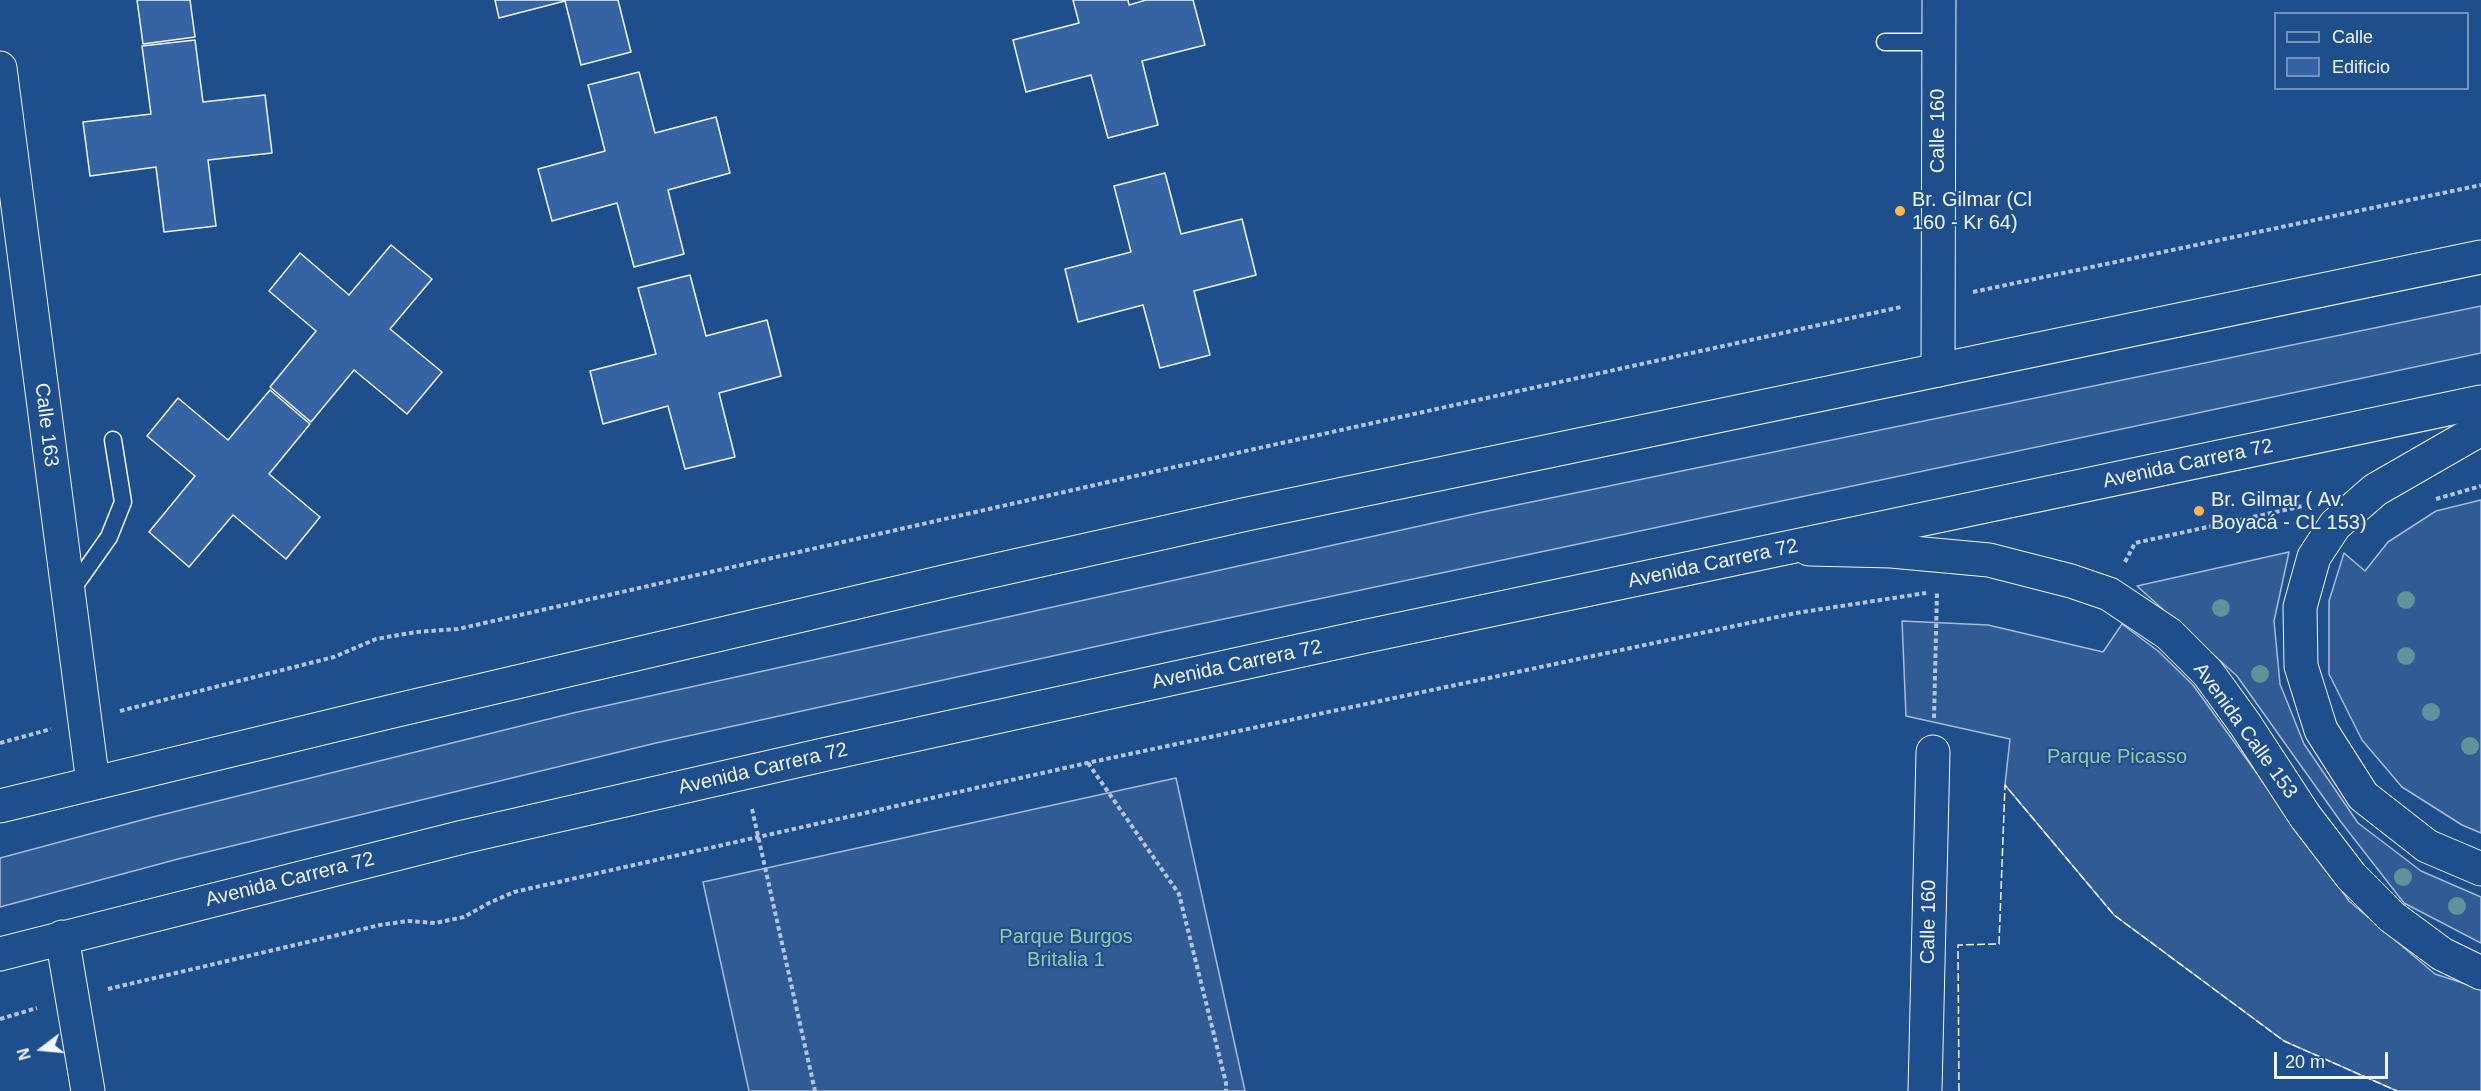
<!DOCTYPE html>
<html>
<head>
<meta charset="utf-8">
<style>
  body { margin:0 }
  #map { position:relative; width:2481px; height:1091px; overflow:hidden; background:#1f4e8c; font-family:Arial,sans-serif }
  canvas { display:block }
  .legend { position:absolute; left:2274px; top:12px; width:195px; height:78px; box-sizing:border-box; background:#1f4e8c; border:2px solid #7391ba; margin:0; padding:8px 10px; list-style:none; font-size:18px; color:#f2f6ff }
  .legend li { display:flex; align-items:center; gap:12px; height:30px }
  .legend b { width:30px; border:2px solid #7391ba }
  .north { position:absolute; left:12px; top:1019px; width:60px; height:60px; -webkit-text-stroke:4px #1f4e8c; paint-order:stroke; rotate:254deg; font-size:16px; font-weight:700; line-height:24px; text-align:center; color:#f2f6ff }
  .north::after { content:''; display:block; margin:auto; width:21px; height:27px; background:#f2f6ff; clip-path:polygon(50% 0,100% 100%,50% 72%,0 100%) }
  .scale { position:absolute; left:2274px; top:1052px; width:114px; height:27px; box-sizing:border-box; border:3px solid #f2f6ff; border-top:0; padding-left:8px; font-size:18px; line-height:21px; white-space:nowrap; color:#f2f6ff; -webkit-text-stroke:4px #1f4e8c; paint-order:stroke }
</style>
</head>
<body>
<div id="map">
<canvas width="2481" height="1091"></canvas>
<ul class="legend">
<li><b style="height:8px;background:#1f4e8c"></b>Calle</li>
<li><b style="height:16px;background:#3563a3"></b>Edificio</li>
</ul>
<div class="north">N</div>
<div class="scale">20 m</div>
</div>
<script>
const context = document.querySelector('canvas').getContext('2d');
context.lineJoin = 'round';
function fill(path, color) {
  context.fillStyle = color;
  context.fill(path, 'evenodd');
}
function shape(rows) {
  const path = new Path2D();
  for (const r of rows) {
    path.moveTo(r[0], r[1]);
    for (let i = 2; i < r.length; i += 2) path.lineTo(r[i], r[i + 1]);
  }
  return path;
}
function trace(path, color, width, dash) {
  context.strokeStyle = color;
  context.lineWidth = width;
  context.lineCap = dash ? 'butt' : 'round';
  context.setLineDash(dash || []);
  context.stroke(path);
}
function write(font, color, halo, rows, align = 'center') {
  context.font = font + ' Arial,sans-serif';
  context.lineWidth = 4.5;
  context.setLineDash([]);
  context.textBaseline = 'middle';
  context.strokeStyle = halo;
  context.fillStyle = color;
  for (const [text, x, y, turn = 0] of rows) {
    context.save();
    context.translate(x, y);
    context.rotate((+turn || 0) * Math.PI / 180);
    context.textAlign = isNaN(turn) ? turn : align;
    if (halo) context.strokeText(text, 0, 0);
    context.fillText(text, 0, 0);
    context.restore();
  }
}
const built = shape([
  [2481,306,2481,353,1153,634,656,743,178,859,0,907,0,858,153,817,573,713,1483,512,2481,306],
  [2481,500,2481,833,2462,825,2402,787,2362,740,2329,674,2329,601,2344,553,2365,571,2388,542,2436,511,2481,500],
  [2289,552,2274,621,2280,684,2304,744,2358,823,2421,871,2481,897,2481,943,2404,903,2341,822,2237,676,2137,586,2289,552],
  [1902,621,1988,625,2103,652,2122,624,2158,651,2193,685,2349,901,2435,974,2481,989,2481,1091,2397,1091,2284,1041,2114,915,2005,785,2010,739,1906,716,1902,621],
  [1176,778,1245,1091,749,1091,703,882,1176,778]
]);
const building = shape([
  [137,0,190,0,195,37,143,44,137,0],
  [495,0,618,0,631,52,581,65,565,1,499,18,495,0],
  [1073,0,1128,0,1129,5,1146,0,1193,0,1205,45,1142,61,1158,125,1108,138,1091,75,1026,92,1013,40,1079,23,1073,0],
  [195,40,203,102,265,95,272,153,208,160,216,226,164,232,156,167,90,176,83,122,151,114,142,46,195,40],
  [639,72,655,133,716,117,730,173,668,190,684,254,634,267,617,203,552,221,538,169,605,151,588,85,639,72],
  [1165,173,1181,234,1242,219,1256,275,1194,291,1210,355,1160,368,1143,305,1078,322,1065,269,1131,252,1114,186,1165,173],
  [391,245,432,279,390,329,442,372,407,414,354,370,311,422,270,387,316,331,269,291,300,253,349,295,391,245],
  [690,275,706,336,767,320,781,376,719,393,735,457,685,469,668,406,603,424,590,371,656,354,638,288,690,275],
  [270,390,310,424,269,474,320,517,286,559,233,515,189,567,149,532,195,476,147,436,178,398,228,440,270,390]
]);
const path = shape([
  [1973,292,2481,185],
  [2436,499,2481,486],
  [2125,562,2135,543,2303,506],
  [120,711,334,657,376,639,416,632,458,629,1250,450,1901,307],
  [1934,718,1937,591],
  [0,743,51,729],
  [1088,763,1179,894,1226,1083,1226,1091],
  [752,809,815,1091],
  [108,989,380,925,408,921,435,923,464,917,489,903,514,892,1087,763,1796,613,1926,593],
  [0,1019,37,1008]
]);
const lane = shape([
  [1885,42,1939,42],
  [71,591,109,537,123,502,113,440]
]);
const street = shape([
  [0,68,93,783],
  [1925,1091,1933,752]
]);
const secondary = shape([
  [1938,370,1939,0],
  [62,937,88,1091]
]);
const primary = shape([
  [2481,429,2375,490,2335,525,2314,557,2300,607,2301,666,2321,730,2363,796,2427,846,2481,869],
  [1809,549,1891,551,1989,560,2071,581,2109,594,2169,634,2208,673,2245,724,2305,816,2351,876,2392,917,2442,954,2481,973]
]);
const highway = shape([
  [0,806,389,712,956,579,1247,514,2481,257],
  [0,954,463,837,827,754,1367,636,2481,402]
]);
const fence = shape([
  [1959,1091,1958,945,1999,944,2005,785,2114,915,2284,1041,2397,1091]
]);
const trees = [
  [2406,600],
  [2221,608],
  [2406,656],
  [2260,674],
  [2431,712],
  [2470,746],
  [2403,877],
  [2457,906]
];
const markers = [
  [1900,211,6,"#ffb74d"],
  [2199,511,6,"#ffb74d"]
];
const streetNames = [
  ["Calle 160",1938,131,-90],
  ["Calle 163",46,425,83],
  ["Avenida Carrera 72",2188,464,-12],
  ["Avenida Carrera 72",1713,564,-12],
  ["Avenida Carrera 72",1237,665,-12],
  ["Avenida Calle 153",2245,731,54],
  ["Avenida Carrera 72",763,769,-13],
  ["Avenida Carrera 72",290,880,-14],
  ["Calle 160",1929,922,-89]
];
const poiNames = [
  ["Br. Gilmar (Cl",1912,200],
  ["160 - Kr 64)",1912,223],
  ["Br. Gilmar ( Av.",2211,500],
  ["Boyacá - CL 153)",2211,523]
];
const parkNames = [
  ["Parque Picasso",2117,757],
  ["Parque Burgos",1066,937],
  ["Britalia 1",1066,960]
];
fill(built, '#305b95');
trace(built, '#a8bbd7', 1.5);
fill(building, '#3563a3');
trace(building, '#f2f6ff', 1.5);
trace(lane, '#f2f6ff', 19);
trace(street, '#f2f6ff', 35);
trace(secondary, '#f2f6ff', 35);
trace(primary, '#f2f6ff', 35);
trace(highway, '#f2f6ff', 35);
trace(path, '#b3c4dc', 4, [4.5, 3]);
trace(lane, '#1f4e8c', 16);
trace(street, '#1f4e8c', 33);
trace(secondary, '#1f4e8c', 33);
trace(primary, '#1f4e8c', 33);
trace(highway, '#1f4e8c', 33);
trace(fence, '#f2f6ff', 1.5, [8, 3]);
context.fillStyle = '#61919a';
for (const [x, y] of trees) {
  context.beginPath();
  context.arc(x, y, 9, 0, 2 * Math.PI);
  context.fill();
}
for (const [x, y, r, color] of markers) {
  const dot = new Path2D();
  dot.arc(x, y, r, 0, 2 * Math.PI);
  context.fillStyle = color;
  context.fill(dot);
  trace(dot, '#1f4e8c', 2);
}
write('20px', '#f2f6ff', '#1f4e8c', streetNames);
write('20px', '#f2f6ff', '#1f4e8c', poiNames, 'left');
write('20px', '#97c8a6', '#1f4e8c', parkNames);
</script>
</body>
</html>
